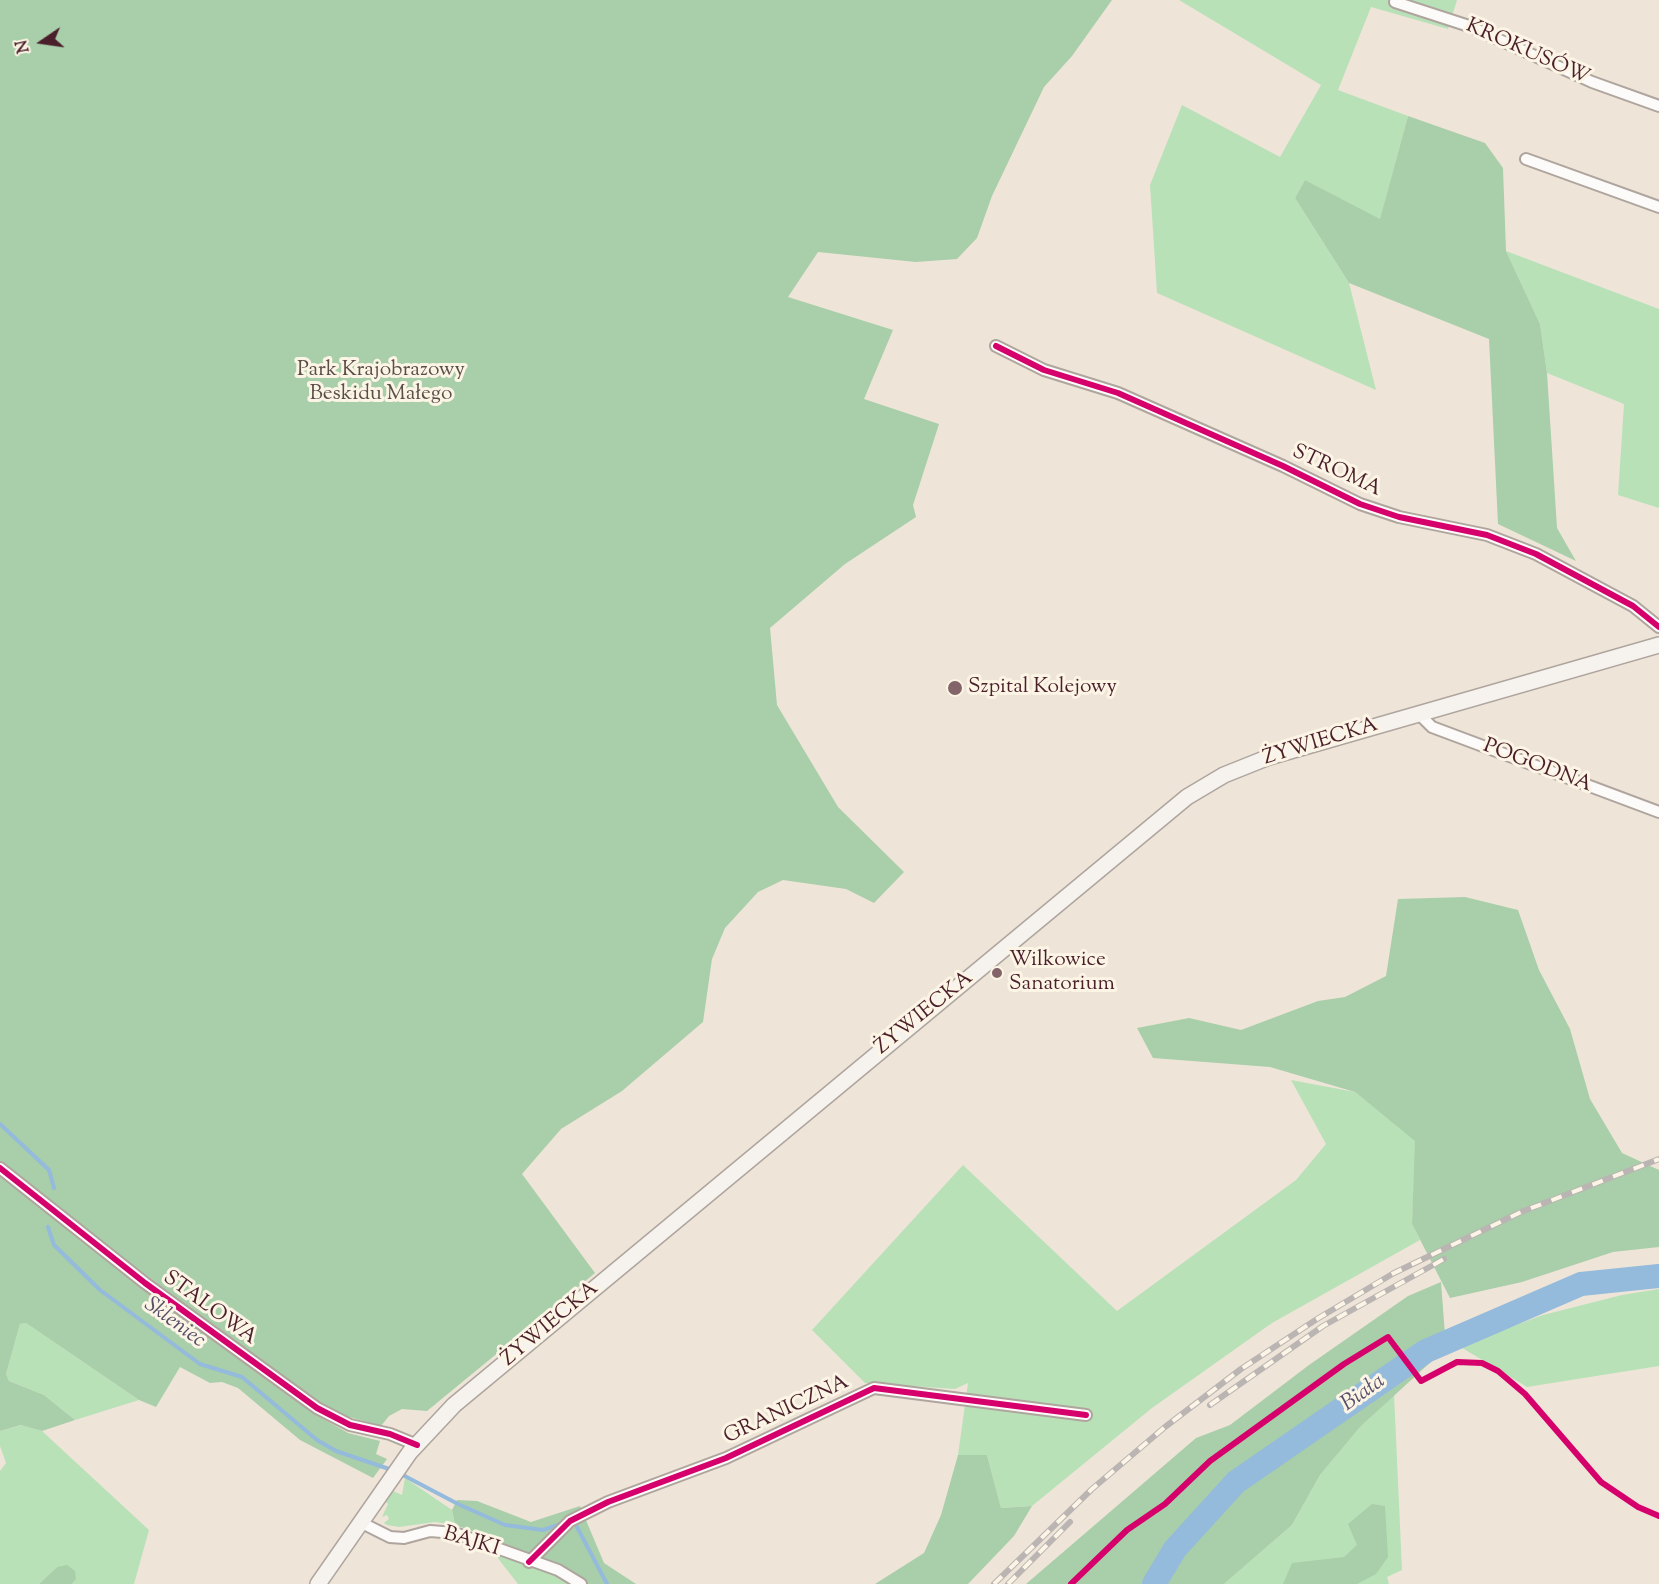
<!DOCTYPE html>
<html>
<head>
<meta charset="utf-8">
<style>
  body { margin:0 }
  #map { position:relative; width:1659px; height:1584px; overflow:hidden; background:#eee5d8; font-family:"Sorts Mill Goudy",serif }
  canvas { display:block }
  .north { position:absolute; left:12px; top:12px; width:60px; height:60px; -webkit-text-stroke:4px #fcf5e5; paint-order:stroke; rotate:257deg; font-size:16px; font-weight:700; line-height:24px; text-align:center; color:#4a1f2b }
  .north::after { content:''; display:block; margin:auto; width:21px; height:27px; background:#4a1f2b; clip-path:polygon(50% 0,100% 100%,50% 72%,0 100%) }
</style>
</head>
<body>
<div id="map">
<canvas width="1659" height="1584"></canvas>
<div class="north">N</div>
</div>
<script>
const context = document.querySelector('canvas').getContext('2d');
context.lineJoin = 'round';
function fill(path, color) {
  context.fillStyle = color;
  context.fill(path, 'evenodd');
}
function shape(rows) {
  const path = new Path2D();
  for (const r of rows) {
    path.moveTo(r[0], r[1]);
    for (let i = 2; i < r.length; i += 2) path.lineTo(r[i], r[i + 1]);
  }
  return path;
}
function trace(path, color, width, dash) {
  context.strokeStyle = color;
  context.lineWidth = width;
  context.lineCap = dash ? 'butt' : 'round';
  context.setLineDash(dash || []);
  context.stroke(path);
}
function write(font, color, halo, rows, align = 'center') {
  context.font = font + ' "Sorts Mill Goudy",serif';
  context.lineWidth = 6;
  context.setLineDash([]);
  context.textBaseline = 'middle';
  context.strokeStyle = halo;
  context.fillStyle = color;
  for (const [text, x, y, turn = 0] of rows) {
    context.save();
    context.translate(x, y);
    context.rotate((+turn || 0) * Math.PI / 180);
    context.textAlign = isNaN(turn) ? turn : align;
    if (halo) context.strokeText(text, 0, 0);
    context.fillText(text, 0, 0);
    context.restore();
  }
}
const green = shape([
  [1179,0,1457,0,1448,29,1371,7,1338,90,1408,116,1380,220,1305,180,1295,198,1349,283,1376,390,1157,293,1150,185,1182,105,1280,157,1321,85],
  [1506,251,1659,309,1659,508,1618,495,1624,404,1547,373,1540,324],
  [1291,1080,1355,1092,1416,1141,1412,1224,1420,1240,1272,1323,1152,1408,1032,1506,1001,1508,987,1455,958,1455,968,1383,955,1389,865,1383,812,1330,963,1165,1117,1311,1296,1180,1326,1144],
  [1659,1289,1659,1366,1527,1387,1459,1346,1543,1315,1622,1295],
  [26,1323,139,1400,75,1420,44,1395,9,1381,6,1374,20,1324],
  [1394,1394,1402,1570,1387,1577,1389,1584,1224,1584,1292,1525,1320,1475,1361,1426],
  [22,1425,42,1431,149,1530,134,1584,72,1584,76,1579,57,1567,39,1584,0,1584,0,1471,6,1463,0,1446,0,1431],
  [405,1478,452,1510,455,1525,435,1522,399,1527,387,1525,384,1523,389,1519,387,1515,382,1517,388,1504,385,1501,393,1491,402,1495],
  [493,1552,555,1573,577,1584,518,1584]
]);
const forest = shape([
  [0,0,1112,0,1072,56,1044,87,992,196,977,238,957,259,916,262,818,252,788,297,893,330,864,399,939,424,913,505,916,517,845,564,770,628,777,705,838,807,904,872,874,903,846,889,783,880,758,892,725,928,712,959,703,1022,622,1091,561,1129,522,1174,595,1273,427,1411,402,1409,389,1416,381,1426,335,1413,277,1375,233,1339,75,1223,0,1161],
  [1408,116,1485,143,1503,168,1506,251,1540,324,1547,373,1557,528,1576,561,1498,524,1489,339,1349,283,1295,198,1305,180,1380,219],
  [1465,897,1518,910,1539,970,1570,1029,1590,1099,1622,1153,1659,1170,1659,1247,1613,1252,1522,1282,1450,1298,1412,1224,1415,1141,1355,1092,1270,1067,1153,1058,1137,1028,1189,1018,1241,1030,1318,1001,1345,997,1386,976,1398,899],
  [0,1175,143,1288,313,1413,348,1433,380,1441,376,1454,387,1459,373,1478,300,1440,238,1388,222,1382,210,1383,180,1367,156,1407,139,1400,26,1323,20,1324,6,1374,9,1381,44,1395,75,1420,42,1431,21,1425,0,1431],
  [1441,1282,1446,1348,1361,1426,1320,1475,1292,1525,1224,1584,1026,1584,1196,1438,1230,1425,1309,1365,1408,1296],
  [958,1455,987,1455,1001,1508,1032,1506,1014,1536,968,1584,875,1584,924,1553,941,1515],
  [457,1500,477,1501,531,1522,580,1506,604,1563,636,1584,584,1584,472,1536,472,1531,455,1525,452,1510],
  [1372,1504,1385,1506,1388,1557,1376,1574,1357,1584,1283,1584,1292,1563,1344,1557,1357,1545,1348,1524],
  [67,1565,75,1571,76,1579,72,1584,39,1584,57,1567]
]);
const stream = shape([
  [0,1124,49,1170,54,1188],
  [48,1227,54,1245,100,1290,200,1364,242,1377,317,1440,336,1451,392,1470],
  [399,1473,458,1504,505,1525,543,1530,561,1524],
  [577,1527,607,1584]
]);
const river = shape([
  [1154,1584,1175,1549,1236,1482,1426,1351,1581,1284,1659,1276]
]);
const minor = shape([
  [1395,2,1469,26,1592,82,1659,106],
  [1526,159,1659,207],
  [996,346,1044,370,1118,393,1283,466,1360,504,1399,517,1487,535,1536,554,1633,606,1659,627],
  [1419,714,1432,727,1659,812],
  [0,1168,145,1283,317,1408,350,1425,390,1434,417,1445],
  [360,1522,390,1537,404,1538,430,1531,455,1533,558,1570,581,1584],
  [529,1562,570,1521,608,1502,726,1458,874,1388,1086,1415]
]);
const secondary = shape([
  [318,1584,410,1452,454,1405,1187,797,1224,775,1269,757,1659,645]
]);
const rail = shape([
  [1210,1405,1323,1326,1444,1259],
  [994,1584,1092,1489,1165,1427,1241,1369,1317,1319,1394,1273,1521,1212,1659,1159],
  [1008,1584,1070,1522]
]);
const cycleway = shape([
  [996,346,1044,370,1118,393,1283,466,1360,504,1399,517,1487,535,1536,554,1633,606,1659,627],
  [0,1168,145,1283,317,1408,350,1425,390,1434,417,1445],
  [529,1562,570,1521,608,1502,726,1458,874,1388,1086,1415],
  [1071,1584,1127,1530,1165,1504,1210,1461,1344,1364,1388,1337,1421,1381,1457,1362,1482,1363,1498,1371,1525,1394,1601,1482,1638,1507,1659,1516]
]);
const markers = [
  [955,688,8,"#836468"],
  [997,973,6,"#836468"]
];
const streetNames = [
  ["KROKUSÓW",1527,53,24],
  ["STROMA",1336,472,25],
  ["ŻYWIECKA",1321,743,-17],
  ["POGODNA",1537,767,21],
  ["ŻYWIECKA",925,1014,-39],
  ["STALOWA",209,1309,36],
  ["ŻYWIECKA",551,1325,-40],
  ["GRANICZNA",787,1411,-25],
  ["BAJKI",471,1543,17]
];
const parkNames = [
  ["Park Krajobrazowy",381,371],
  ["Beskidu Małego",381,395]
];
const poiNames = [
  ["Szpital Kolejowy",968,688],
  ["Wilkowice",1009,961],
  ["Sanatorium",1009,985]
];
const waterNames = [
  ["Skleniec",174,1324,36],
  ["Biała",1364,1394,-35]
];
fill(green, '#b8e1b8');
fill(forest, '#a9ceaa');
trace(stream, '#94badc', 4);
trace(river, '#94badc', 24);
trace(minor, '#afa59e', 14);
trace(secondary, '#afa59e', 18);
trace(minor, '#fcfbf9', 10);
trace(secondary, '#f6f3ef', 15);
trace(rail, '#bab4b3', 6);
trace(rail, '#fcf5e5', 4, [11]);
trace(cycleway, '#d6006c', 6);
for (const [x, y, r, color] of markers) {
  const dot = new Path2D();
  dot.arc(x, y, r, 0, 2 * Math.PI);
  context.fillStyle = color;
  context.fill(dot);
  trace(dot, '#fcf5e5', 2);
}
write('21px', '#4a1f2b', '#fcf5e5', streetNames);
write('21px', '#5a4e48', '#fcf5e5', parkNames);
write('21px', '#4a1f2b', '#fcf5e5', poiNames, 'left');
write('italic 22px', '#564f6a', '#fcf5e5', waterNames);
</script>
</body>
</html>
